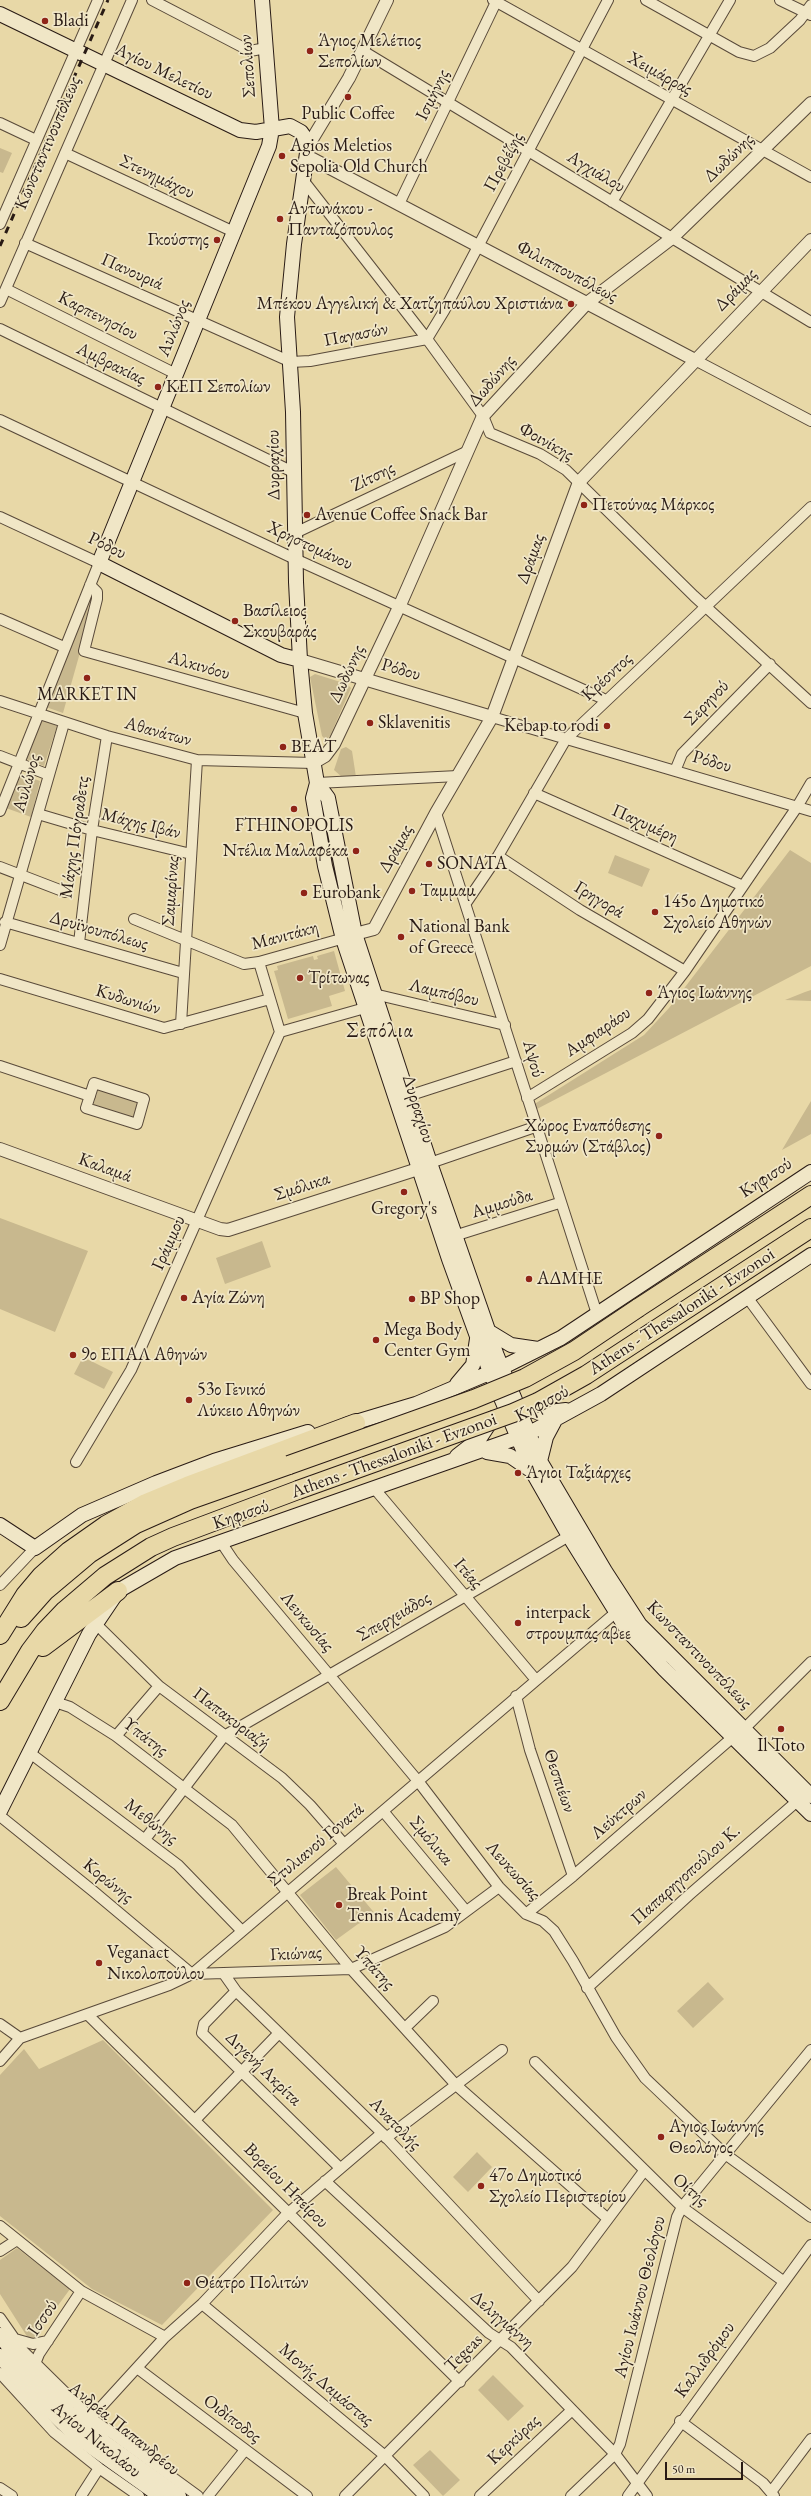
<!DOCTYPE html>
<html>
<head>
<meta charset="utf-8">
<style>
  body { margin:0 }
  #map { position:relative; width:811px; height:2496px; overflow:hidden; background:#e8d8a7; font-family:"EB Garamond",serif }
  canvas { display:block }
  .scale { position:absolute; left:665px; top:2462px; width:78px; height:18px; box-sizing:border-box; border:2px solid #291b15; border-top:0; padding-left:5px; font-size:12px; line-height:14px; white-space:nowrap; color:#291b15; -webkit-text-stroke:3px #f0e6c6; paint-order:stroke }
</style>
</head>
<body>
<div id="map">
<canvas width="811" height="2496"></canvas>
<div class="scale">50 m</div>
</div>
<script>
const context = document.querySelector('canvas').getContext('2d');
context.lineJoin = 'round';
function fill(path, color) {
  context.fillStyle = color;
  context.fill(path, 'evenodd');
}
function shape(rows) {
  const path = new Path2D();
  for (const r of rows) {
    path.moveTo(r[0], r[1]);
    for (let i = 2; i < r.length; i += 2) path.lineTo(r[i], r[i + 1]);
  }
  return path;
}
function trace(path, color, width, dash) {
  context.strokeStyle = color;
  context.lineWidth = width;
  context.lineCap = dash ? 'butt' : 'round';
  context.setLineDash(dash || []);
  context.stroke(path);
}
function write(font, color, halo, rows, align = 'center') {
  context.font = font + ' "EB Garamond",serif';
  context.lineWidth = 3.5;
  context.setLineDash([]);
  context.textBaseline = 'middle';
  context.strokeStyle = halo;
  context.fillStyle = color;
  for (const [text, x, y, turn = 0] of rows) {
    context.save();
    context.translate(x, y);
    context.rotate((+turn || 0) * Math.PI / 180);
    context.textAlign = isNaN(turn) ? turn : align;
    if (halo) context.strokeText(text, 0, 0);
    context.fillText(text, 0, 0);
    context.restore();
  }
}
const green = shape([
  [0,148,12,153,3,173,0,172],
  [90,598,81,649,63,713,46,707],
  [315,674,347,684,351,688,330,736,326,740,322,736,310,677],
  [40,719,57,726,44,766,26,759],
  [346,747,352,751,356,777,342,777,334,770,341,749],
  [20,774,40,781,31,817,6,808],
  [790,850,811,863,811,966,535,1110,533,1105,644,1035,669,1008],
  [615,855,650,869,642,887,608,873],
  [334,951,345,991,329,996,332,1006,288,1019,274,971,278,970,277,966,313,956,314,960,318,959,317,956],
  [811,990,811,1001,785,1000,805,992],
  [98,1089,138,1101,133,1118,93,1106],
  [811,1101,811,1134,782,1150,802,1116],
  [0,1218,88,1251,55,1332,0,1309],
  [262,1241,271,1267,225,1284,216,1258],
  [83,1357,113,1372,104,1389,74,1374],
  [336,1867,377,1916,358,1924,336,1940,300,1895],
  [708,1982,724,1999,693,2028,677,2011],
  [103,2040,273,2210,162,2325,92,2289,0,2216,0,2075,24,2049,39,2069],
  [477,2152,492,2167,468,2192,453,2177],
  [17,2248,70,2289,35,2337,28,2338,0,2294,0,2260],
  [493,2375,524,2406,508,2421,478,2390],
  [430,2450,460,2480,443,2496,413,2465]
]);
const minor = shape([
  [152,0,250,51,266,48],
  [493,0,811,177],
  [646,0,739,52,754,56,770,48,800,20,811,5],
  [780,0,811,15],
  [363,51,811,322],
  [0,123,36,140],
  [65,153,234,232],
  [303,180,427,339,483,416,490,433,540,454,566,470,694,596,811,703],
  [612,202,730,0],
  [399,204,497,0],
  [0,224,98,0],
  [25,243,291,362,310,361,427,339,444,311,608,0],
  [6,289,176,374],
  [0,302,132,0],
  [0,329,293,472],
  [695,360,811,421],
  [0,420,295,559,606,700],
  [0,517,99,563,0,811],
  [295,533,466,452],
  [90,585,97,592,97,599,84,651,305,713],
  [0,619,64,647],
  [0,701,107,736,197,760,313,763],
  [492,717,811,811],
  [0,756,49,775],
  [675,771,682,754,770,664],
  [317,783,458,776],
  [534,793,741,885],
  [436,813,597,1314],
  [38,814,92,830,191,854],
  [498,856,580,910,685,971],
  [0,867,65,892],
  [466,903,498,856,566,739,811,507],
  [134,919,244,964,259,962,348,937],
  [5,922,183,973],
  [79,943,92,830,107,736],
  [0,945,64,723],
  [0,979,164,1028,270,999],
  [374,994,505,1025],
  [181,1024,197,760],
  [280,1032,365,1008],
  [0,1066,90,1096],
  [94,1083,144,1099,137,1124,86,1108,94,1083],
  [408,1096,516,1061],
  [527,1098,632,1033,648,1019,685,971,797,807,811,783],
  [430,1163,535,1127],
  [454,1236,559,1203],
  [747,1297,811,1384],
  [76,1462,131,1370,280,1032,259,962],
  [374,1488,536,1680],
  [221,1542,233,1560,418,1781,499,1887,526,1914,543,1921,554,1931,573,1961,616,2037,645,2078,725,2154,811,2217],
  [0,1585,35,1548],
  [96,1624,159,1686,282,1778,310,1805,344,1844],
  [516,1696,530,1750,573,1876],
  [55,1702,70,1707,116,1736,232,1825,351,1969,456,2085,608,2219],
  [744,1729,811,1662],
  [116,1736,159,1686],
  [30,1753,178,1865,241,1930],
  [383,1811,466,1911],
  [0,1816,93,1891,192,1974],
  [146,1838,224,1736,569,1536],
  [526,1914,573,1876,733,1737],
  [192,1974,351,1969,445,1927,499,1887],
  [224,1974,236,1991,382,2133,539,2301],
  [587,1988,689,1895,802,1797],
  [236,1991,204,2024,202,2033,340,2168],
  [88,2015,460,2382],
  [0,2024,20,2038],
  [405,2028,433,2001],
  [0,2061,20,2038,169,1985,192,1974,621,1608],
  [535,2062,682,2207,783,2281],
  [195,2120,279,2033],
  [386,2138,502,2050],
  [325,2181,489,2333,511,2347,615,2454,647,2496],
  [0,2226,81,2291,165,2337],
  [0,2251,17,2240],
  [202,2304,384,2455,424,2496],
  [0,2318,23,2351,91,2418,198,2496],
  [15,2339,33,2344,48,2341],
  [35,2364,39,2354,81,2291],
  [137,2368,307,2496],
  [0,2373,54,2432,99,2468,139,2496],
  [91,2418,165,2337,202,2304,287,2214,382,2133],
  [680,2421,763,2483,774,2496],
  [0,2488,12,2496],
  [771,2492,811,2439],
  [81,2496,99,2468],
  [208,2496,245,2450],
  [345,2496,572,2267,644,2171],
  [480,2496,572,2410],
  [571,2496,615,2454,620,2444,677,2217,682,2207,811,2050],
  [628,2496,811,2245]
]);
const tertiary = shape([
  [308,146,349,78,387,0],
  [307,156,695,360],
  [300,660,492,717],
  [313,763,325,756,334,744,400,605,483,416,587,303,672,238,811,103],
  [355,934,374,929,436,813,492,717,579,482,811,240],
  [0,1149,220,1229,228,1230,418,1169]
]);
const secondary = shape([
  [262,0,272,129,269,146,99,563,281,655,300,660],
  [0,14,240,130,256,132,290,126,301,132,306,139,308,146,294,244,287,317,293,412,296,582,300,660,305,713,317,783,313,798,325,866,343,939,449,1259,490,1372,532,1471,569,1536,628,1631,664,1669,811,1814],
  [317,783,328,798,355,934,430,1163,497,1356,540,1461,605,1571,640,1625,811,1796],
  [488,1331,511,1345,538,1349],
  [457,1384,473,1365,477,1339],
  [518,1406,540,1413,566,1410],
  [346,1425,416,1404,501,1368,561,1338,811,1172],
  [487,1452,510,1456,529,1469],
  [457,1456,480,1438,493,1418],
  [540,1461,546,1437,554,1422],
  [0,1525,35,1548,82,1515,156,1483,214,1461,308,1432],
  [0,1811,89,1634,118,1591,175,1558,528,1434,601,1394,811,1255],
  [0,2335,19,2361,69,2412,107,2444,179,2496],
  [0,2356,26,2388,76,2436,160,2496]
]);
const motorway = shape([
  [638,1308,811,1195],
  [638,1341,811,1228],
  [21,1618,45,1591,89,1554,136,1524,190,1500,289,1465],
  [0,1635,25,1595,41,1576,69,1551,106,1525,146,1503,187,1486,356,1423],
  [43,1647,118,1591],
  [0,1701,30,1651,45,1631,65,1610,105,1576,151,1547,173,1537,298,1490]
]);
const rail = shape([
  [0,246,108,0]
]);
const motorwayBridge = shape([
  [289,1465,474,1399,525,1378,574,1351,638,1308],
  [298,1490,513,1413,538,1402,586,1375,638,1341]
]);
const markers = [
  [45,21,4,"#8f2418"],
  [310,51,4,"#8f2418"],
  [348,97,4,"#8f2418"],
  [282,156,4,"#8f2418"],
  [280,219,4,"#8f2418"],
  [217,240,4,"#8f2418"],
  [571,304,4,"#8f2418"],
  [158,387,4,"#8f2418"],
  [584,505,4,"#8f2418"],
  [307,515,4,"#8f2418"],
  [235,621,4,"#8f2418"],
  [87,678,4,"#8f2418"],
  [370,723,4,"#8f2418"],
  [607,726,4,"#8f2418"],
  [283,747,4,"#8f2418"],
  [294,809,4,"#8f2418"],
  [356,851,4,"#8f2418"],
  [429,864,4,"#8f2418"],
  [412,891,4,"#8f2418"],
  [304,893,4,"#8f2418"],
  [655,912,4,"#8f2418"],
  [401,937,4,"#8f2418"],
  [300,978,4,"#8f2418"],
  [649,993,4,"#8f2418"],
  [659,1136,4,"#8f2418"],
  [404,1192,4,"#8f2418"],
  [529,1279,4,"#8f2418"],
  [184,1298,4,"#8f2418"],
  [412,1299,4,"#8f2418"],
  [376,1340,4,"#8f2418"],
  [73,1355,4,"#8f2418"],
  [189,1400,4,"#8f2418"],
  [518,1473,4,"#8f2418"],
  [518,1623,4,"#8f2418"],
  [781,1729,4,"#8f2418"],
  [339,1905,4,"#8f2418"],
  [99,1963,4,"#8f2418"],
  [661,2137,4,"#8f2418"],
  [481,2186,4,"#8f2418"],
  [187,2283,4,"#8f2418"]
];
const poiNames = [
  ["Bladi",53,21],
  ["Άγιος Μελέτιος",318,41],
  ["Σεπολίων",318,62],
  ["Public Coffee",348,114,"center"],
  ["Agios Meletios",290,146],
  ["Sepolia Old Church",290,167],
  ["Αντωνάκου -",288,209],
  ["Πανταζόπουλος",288,230],
  ["Γκούστης",209,240,"right"],
  ["Μπέκου Αγγελική & Χατζηπαύλου Χριστιάνα",563,304,"right"],
  ["ΚΕΠ Σεπολίων",166,387],
  ["Πετούνας Μάρκος",592,505],
  ["Avenue Coffee Snack Bar",315,515],
  ["Βασίλειος",243,611],
  ["Σκουβαράς",243,632],
  ["MARKET IN",87,695,"center"],
  ["Sklavenitis",378,723],
  ["Kebap to rodi",599,726,"right"],
  ["ΒΕΑΤ",291,747],
  ["FTHINOPOLIS",294,826,"center"],
  ["Ντέλια Μαλαφέκα",348,851,"right"],
  ["SONATA",437,864],
  ["Ταμμαμ",420,891],
  ["Eurobank",312,893],
  ["145ο Δημοτικό",663,902],
  ["Σχολείο Αθηνών",663,923],
  ["National Bank",409,927],
  ["of Greece",409,948],
  ["Τρίτωνας",308,978],
  ["Άγιος Ιωάννης",657,993],
  ["Χώρος Εναπόθεσης",651,1126,"right"],
  ["Συρμών (Στάβλος)",651,1147,"right"],
  ["Gregory's",404,1209,"center"],
  ["ΑΔΜΗΕ",537,1279],
  ["Αγία Ζώνη",192,1298],
  ["BP Shop",420,1299],
  ["Mega Body",384,1330],
  ["Center Gym",384,1351],
  ["9ο ΕΠΑΛ Αθηνών",81,1355],
  ["53ο Γενικό",197,1390],
  ["Λύκειο Αθηνών",197,1411],
  ["Άγιοι Ταξιάρχες",526,1473],
  ["interpack",526,1613],
  ["στρουμπας αβεε",526,1634],
  ["Il Toto",781,1746,"center"],
  ["Break Point",347,1895],
  ["Tennis Academy",347,1916],
  ["Veganact",107,1953],
  ["Νικολοπούλου",107,1974],
  ["Αγιος Ιωάννης",669,2127],
  ["Θεολόγος",669,2148],
  ["47ο Δημοτικό",489,2176],
  ["Σχολείο Περιστερίου",489,2197],
  ["Θέατρο Πολιτών",195,2283]
];
const streetNames = [
  ["Σεπολίων",248,66,-94],
  ["Αγίου Μελετίου",164,72,26],
  ["Χειμάρρας",660,74,29],
  ["Ισμήνης",433,95,-64],
  ["Κωνσταντινουπόλεως",48,143,-67],
  ["Δωδώνης",729,158,-44],
  ["Πρεβέζης",504,162,-62],
  ["Αγχιάλου",596,172,31],
  ["Στενημάχου",157,177,25],
  ["Πανουριά",132,272,24],
  ["Φιλιππουπόλεως",567,272,28],
  ["Δράμας",736,290,-46],
  ["Καρπενησίου",98,316,27],
  ["Αυλώνος",174,328,-68],
  ["Παγασών",356,335,-11],
  ["Αμβρακίας",111,364,26],
  ["Δωδώνης",492,381,-49],
  ["Φοινίκης",546,442,29],
  ["Δυρραχίου",274,465,-91],
  ["Ζίτσης",373,477,-26],
  ["Ρόδου",107,546,26],
  ["Χρηστομάνου",310,546,25],
  ["Δράμας",531,559,-70],
  ["Αλκινόου",199,666,16],
  ["Ρόδου",401,670,16],
  ["Δωδώνης",347,674,-65],
  ["Κρέοντος",607,677,-43],
  ["Σερηνού",707,703,-46],
  ["Αθανάτων",158,732,15],
  ["Ρόδου",712,762,16],
  ["Αυλώνος",27,783,-74],
  ["Μάχης Ιβάν",141,824,14],
  ["Παχυμέρη",645,824,24],
  ["Μάχης Πόγραδετς",75,837,-82],
  ["Δράμας",396,849,-61],
  ["Σαμαρίνας",171,891,-86],
  ["Γρηγορά",599,900,31],
  ["Δρυϊνουπόλεως",99,931,16],
  ["Μανιτάκη",285,936,-15],
  ["Λαμπόβου",444,993,13],
  ["Κυδωνιών",128,1000,17],
  ["Αμφιαράου",598,1032,-34],
  ["Αψού",533,1059,74],
  ["Δυρραχίου",418,1109,72],
  ["Καλαμά",105,1168,20],
  ["Κηφισού",766,1178,-33],
  ["Σμόλικα",302,1187,-18],
  ["Αμμούδα",502,1204,-17],
  ["Γράμμου",169,1243,-66],
  ["Athens - Thessaloniki - Evzonoi",682,1312,-33],
  ["Κηφισού",542,1404,-28],
  ["Athens - Thessaloniki - Evzonoi",394,1456,-20],
  ["Κηφισού",241,1515,-19],
  ["Ιτέας",468,1574,50],
  ["Σπερχειάδος",394,1617,-30],
  ["Λευκωσίας",307,1622,50],
  ["Κωνσταντινουπόλεως",699,1655,46],
  ["Παπακυριαζή",231,1719,37],
  ["Υπάτης",145,1737,37],
  ["Θεσπιέων",559,1781,71],
  ["Λεύκτρων",619,1814,-41],
  ["Μεθώνης",151,1822,38],
  ["Σμόλικα",431,1841,50],
  ["Στυλιανού Γονατά",316,1845,-40],
  ["Λευκωσίας",513,1871,48],
  ["Παπαρηγοπούλου Κ.",686,1875,-42],
  ["Κορώνης",108,1881,39],
  ["Γκιώνας",296,1954,-3],
  ["Υπάτης",374,1968,48],
  ["Διγενή Ακρίτα",263,2069,44],
  ["Ανατολής",395,2124,46],
  ["Βορείου Ηπείρου",286,2186,45],
  ["Οίτης",690,2190,40],
  ["Αγίου Ιωάννου Θεολόγου",640,2297,-76],
  ["Ισσού",43,2318,-56],
  ["Δεληγιάννη",502,2320,41],
  ["Tegeas",464,2353,-45],
  ["Καλλιδρόμου",705,2360,-54],
  ["Μονής Δαμάστας",326,2385,40],
  ["Οιδίποδος",232,2419,37],
  ["Ανδρέα Παπανδρέου",124,2429,39],
  ["Αγίου Νικολάου",96,2440,39],
  ["Κερκύρας",514,2440,-43]
];
const quarterNames = [
  ["Σεπόλια",380,1032]
];
fill(green, '#c8b88e');
trace(minor, '#594a3a', 12);
trace(tertiary, '#594a3a', 14);
trace(secondary, '#291b15', 16);
trace(motorway, '#291b15', 20);
trace(minor, '#f0e6c6', 10);
trace(tertiary, '#f0e6c6', 12);
trace(secondary, '#f0e6c6', 14);
trace(motorway, '#e8d8a7', 18);
trace(rail, '#291b15', 3, [7, 7]);
trace(motorwayBridge, '#291b15', 20, []);
trace(motorwayBridge, '#e8d8a7', 18);
for (const [x, y, r, color] of markers) {
  const dot = new Path2D();
  dot.arc(x, y, r, 0, 2 * Math.PI);
  context.fillStyle = color;
  context.fill(dot);
  trace(dot, '#f0e6c6', 1.5);
}
write('18px', '#291b15', '#f0e6c6', poiNames, 'left');
write('18px', '#291b15', '#f0e6c6', streetNames);
context.letterSpacing = '1px';
write('20px', '#291b15', '#f0e6c6', quarterNames);
context.letterSpacing = '0px';
</script>
</body>
</html>
